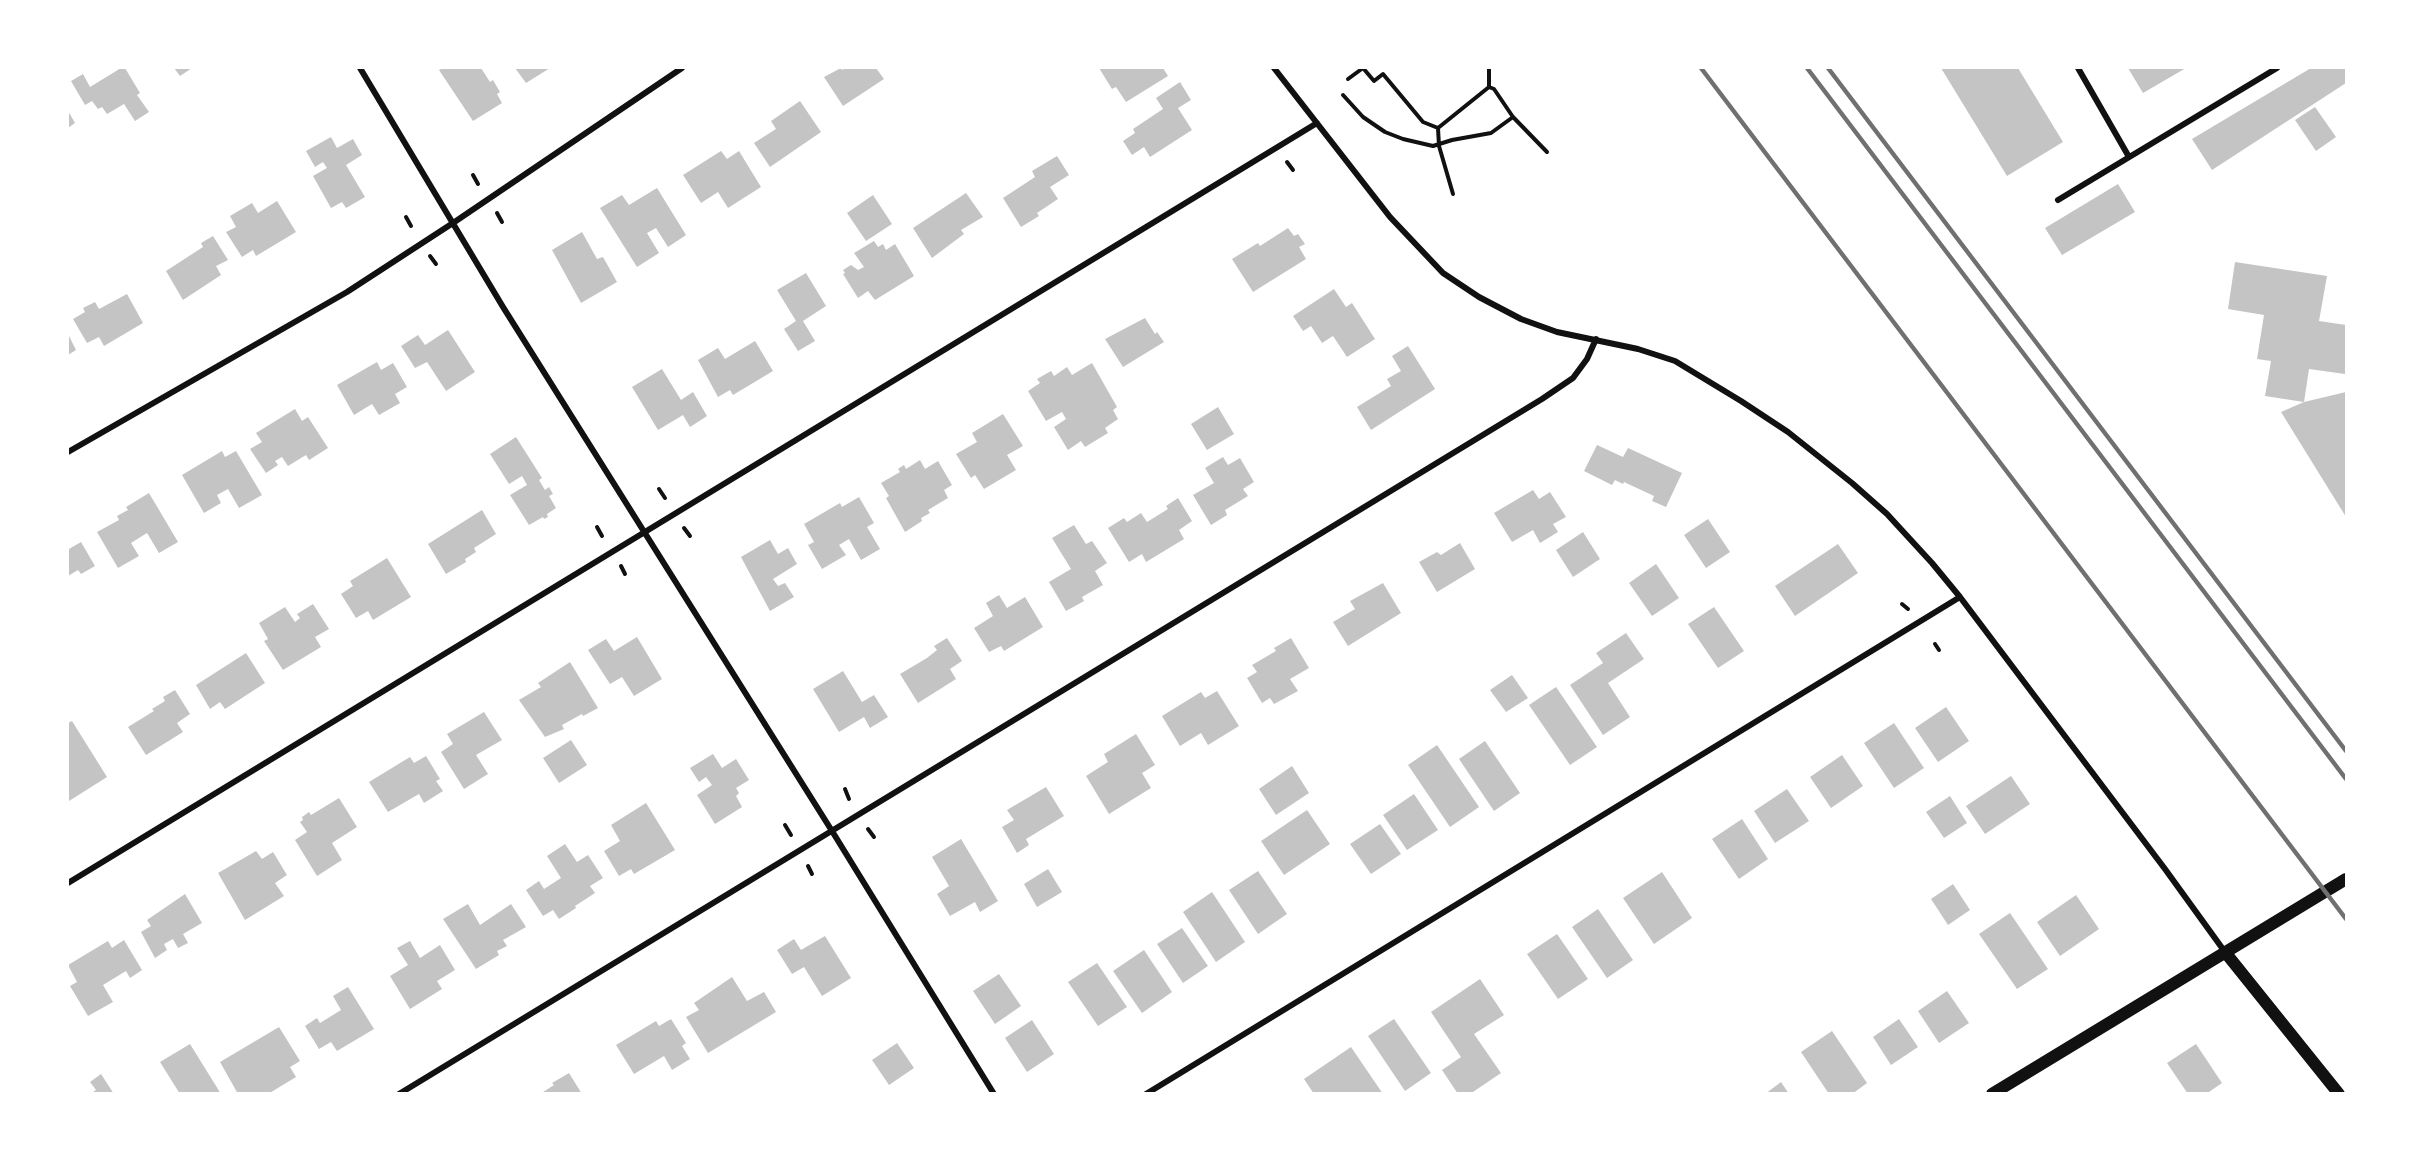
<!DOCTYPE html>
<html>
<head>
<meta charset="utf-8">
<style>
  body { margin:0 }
  #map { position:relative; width:2414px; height:1161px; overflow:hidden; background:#fff; font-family:Karla,sans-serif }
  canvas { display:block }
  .frame { position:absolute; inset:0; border:69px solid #fff; pointer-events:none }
</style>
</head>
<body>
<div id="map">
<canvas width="2414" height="1161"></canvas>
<div class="frame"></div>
</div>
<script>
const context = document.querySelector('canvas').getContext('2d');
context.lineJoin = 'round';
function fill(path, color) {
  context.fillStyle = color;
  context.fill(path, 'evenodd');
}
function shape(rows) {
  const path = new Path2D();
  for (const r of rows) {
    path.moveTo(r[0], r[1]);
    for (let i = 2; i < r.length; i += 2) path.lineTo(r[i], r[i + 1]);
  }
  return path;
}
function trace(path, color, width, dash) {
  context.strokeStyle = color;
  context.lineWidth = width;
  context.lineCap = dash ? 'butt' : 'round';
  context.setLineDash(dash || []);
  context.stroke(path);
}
const building = shape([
  [121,68,125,68,140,93,137,95,149,112,135,121,124,104,107,114,102,107,98,109,92,101,85,105,71,81,83,74,90,87],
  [174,68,192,68,180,76],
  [443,68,481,68,490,82,493,80,500,92,497,94,502,103,473,121,439,70],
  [515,68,550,68,526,83],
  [841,68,842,70,846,68,876,68,884,79,843,106,824,77],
  [1099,68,1163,68,1168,76,1126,102,1116,87,1112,89],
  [1941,68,2018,68,2063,142,2007,176],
  [2128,68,2186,68,2143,93],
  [2311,68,2346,68,2346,83,2212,170,2192,139],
  [1180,82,1191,100,1178,108,1192,130,1150,157,1144,147,1132,155,1123,141,1135,133,1133,129,1163,109,1156,98],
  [800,101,821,132,770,167,754,143,776,129,771,121],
  [2315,107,2336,137,2316,151,2295,120],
  [68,111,75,123,68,128],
  [331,137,337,148,353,139,362,155,346,165,365,197,346,208,342,202,331,208,313,176,327,168,323,162,315,167,306,151],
  [721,151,727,159,739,151,761,187,728,208,718,192,701,203,683,175],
  [1057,156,1069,175,1050,187,1058,199,1037,213,1039,216,1021,227,1003,198,1035,177,1032,171],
  [2118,184,2135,212,2062,255,2045,228],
  [657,188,686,235,668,247,656,228,647,233,659,253,637,267,600,208,622,195,629,205],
  [966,193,983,217,961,230,964,234,932,258,913,228],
  [873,195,892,224,866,241,847,213],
  [277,201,296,232,256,256,253,250,242,257,226,232,236,227,230,216,252,203,258,213],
  [1288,228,1294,236,1298,234,1305,244,1299,247,1306,259,1253,292,1232,259,1258,243,1260,246],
  [582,232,597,259,603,257,617,282,581,303,552,250],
  [213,236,228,260,216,266,221,275,183,300,166,271,203,247,201,243],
  [874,241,878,247,883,244,886,250,895,244,914,276,875,300,868,291,858,298,843,274,845,273,843,270,851,265,858,270,864,267,854,253],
  [2235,262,2327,276,2319,321,2346,325,2345,374,2309,369,2304,402,2346,392,2346,517,2281,412,2304,402,2265,396,2271,361,2257,359,2264,315,2228,309],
  [806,273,826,306,803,321,815,341,798,351,784,329,796,321,777,290],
  [1334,289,1346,307,1352,303,1375,339,1347,357,1333,336,1322,343,1311,326,1303,331,1293,316],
  [127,294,143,323,104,346,99,337,87,343,73,319,85,312,83,308,95,302,99,309],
  [1145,318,1155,334,1157,332,1164,342,1123,367,1105,339],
  [448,330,475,372,446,391,427,362,415,368,401,346,418,335,425,345],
  [68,334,76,350,68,355],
  [755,341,773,371,733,395,730,390,718,397,698,360,718,348,725,359],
  [1408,346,1435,389,1371,430,1357,407,1391,386,1387,379,1401,371,1392,356],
  [377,362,381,370,393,363,407,387,395,394,400,403,379,415,372,404,354,415,337,385],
  [1092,363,1117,407,1113,410,1118,419,1105,428,1108,433,1085,447,1081,441,1068,450,1054,427,1066,419,1062,412,1046,421,1028,391,1040,383,1037,379,1051,371,1054,376,1067,367,1072,375],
  [662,369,681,400,693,392,707,416,690,427,683,415,658,430,632,387],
  [1218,407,1234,434,1207,450,1191,424],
  [295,409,302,421,308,417,328,448,309,460,306,455,288,466,282,457,275,461,278,465,266,473,250,449,262,442,256,433],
  [1003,414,1023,446,1007,455,1016,470,984,489,975,475,971,478,956,454,977,442,972,433],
  [516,437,542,478,539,480,545,490,549,487,553,494,549,496,556,508,547,514,548,517,544,519,543,517,529,525,510,495,527,485,522,476,509,484,490,454],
  [1597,445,1623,457,1628,448,1682,473,1666,507,1652,501,1654,496,1624,482,1623,484,1615,480,1612,485,1584,471],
  [222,451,225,457,236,451,262,495,239,508,228,489,217,495,221,503,204,513,182,475],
  [1223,457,1228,465,1240,458,1254,482,1243,489,1248,496,1225,510,1227,515,1211,525,1193,495,1214,483,1205,468],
  [920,460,925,469,938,461,952,485,944,490,948,498,928,510,930,513,921,518,922,521,905,532,886,498,889,496,881,483,900,472,898,469,904,465,906,469],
  [1533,490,1539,499,1550,492,1566,517,1553,524,1558,532,1540,543,1533,530,1512,542,1494,513],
  [149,493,178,542,159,553,147,533,131,543,139,556,118,568,97,532,119,520,117,516,128,510,126,507],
  [859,497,874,523,867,527,880,549,861,560,849,539,839,545,846,555,822,569,808,545,814,542,804,524,840,503,842,507],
  [1178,498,1192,521,1179,530,1184,539,1146,562,1142,554,1129,562,1108,528,1124,518,1127,522,1141,513,1147,522,1168,509,1166,506],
  [482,510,496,534,474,548,476,552,465,559,466,562,446,574,428,544],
  [1708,519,1730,552,1706,568,1684,535],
  [1074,525,1086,544,1092,541,1107,563,1095,571,1103,585,1082,597,1084,601,1066,611,1049,582,1071,569,1052,538],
  [1583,532,1600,559,1573,577,1556,550],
  [770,540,778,554,788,548,797,564,773,579,778,586,785,583,794,597,770,611,741,557],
  [81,542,95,566,81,574,78,570,68,576,68,546,69,549],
  [1460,543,1475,569,1437,592,1419,562,1437,552,1441,555],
  [1838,544,1858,573,1795,616,1775,586],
  [387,558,411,597,373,620,368,611,356,618,341,594,353,586,350,581],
  [1656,564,1679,598,1652,616,1629,583],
  [1383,583,1401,613,1348,646,1333,622,1355,609,1350,601],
  [999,595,1007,608,1025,597,1043,627,1004,651,1001,646,989,652,974,628,993,616,986,603],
  [313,604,329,629,315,637,321,647,283,670,264,641,268,639,259,623,285,607,295,622,300,618,297,614],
  [1714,607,1744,651,1718,668,1688,624],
  [1626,633,1644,659,1608,683,1630,717,1603,735,1570,685,1603,663,1596,653],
  [637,637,662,679,634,696,622,677,610,684,588,650,606,639,614,651],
  [947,638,962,661,950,669,956,679,918,703,900,674,927,658,937,650,934,646],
  [1291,638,1309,668,1290,679,1298,691,1274,704,1270,698,1262,703,1247,678,1257,672,1252,665,1276,651,1274,648],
  [246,653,265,683,225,709,220,702,210,709,196,685],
  [570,662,598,708,583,716,582,714,562,725,564,729,545,737,519,700,541,687,538,683],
  [843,671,862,702,874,695,888,717,870,728,864,717,839,732,813,689],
  [1512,675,1528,698,1506,712,1490,690],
  [1556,687,1597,747,1570,765,1529,705],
  [175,690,190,714,177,723,183,732,146,755,128,727,154,711,152,709,165,701,163,697],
  [1217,691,1239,726,1208,745,1201,733,1180,746,1162,716,1201,692,1205,698],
  [1946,707,1969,741,1938,762,1915,728],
  [484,712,502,740,476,755,488,774,464,789,441,752,453,744,447,734],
  [72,721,107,777,69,801,68,723],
  [1894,723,1924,768,1894,788,1864,743],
  [1136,734,1155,765,1142,773,1151,788,1109,814,1086,776,1108,762,1104,754],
  [571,740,587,765,559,783,543,758],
  [1485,741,1520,793,1494,811,1459,759],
  [1437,745,1479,807,1450,827,1408,765],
  [713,754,722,768,736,759,749,780,736,788,739,793,736,796,742,807,715,824,697,795,712,785,706,777,699,782,690,768],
  [1842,755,1863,786,1831,808,1810,777],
  [426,756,440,779,436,781,443,791,424,803,419,794,388,812,369,782,410,757,414,763],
  [1292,766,1309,793,1276,815,1259,789],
  [2011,776,2030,804,1985,834,1966,806],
  [1046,787,1064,816,1026,839,1029,845,1017,853,1002,827,1014,820,1007,810],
  [1787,789,1809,821,1775,843,1754,811],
  [1414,794,1438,830,1407,850,1383,815],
  [1950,796,1967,823,1944,838,1926,812],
  [339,798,357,827,332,843,342,860,317,876,295,840,307,832,300,822,303,820,302,817,309,812,311,815],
  [646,803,675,850,634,874,631,869,619,876,604,851,620,841,611,825],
  [1307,810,1330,844,1284,875,1261,841],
  [1742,819,1768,859,1739,879,1712,839],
  [1380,824,1401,854,1371,874,1350,844],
  [961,839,998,901,980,912,975,902,950,916,937,894,949,886,932,857],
  [565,844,577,862,588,855,603,878,590,886,595,893,575,906,576,908,559,919,553,910,543,916,526,890,539,881,544,889,561,878,547,856],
  [256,851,262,859,273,852,287,875,275,883,284,896,245,920,218,873],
  [1048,869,1062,892,1037,907,1024,884],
  [1258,871,1287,914,1258,934,1229,890],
  [1662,872,1692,918,1654,944,1623,898],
  [1953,884,1970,910,1948,925,1931,899],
  [1212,892,1245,942,1216,962,1183,912],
  [185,894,202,923,183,934,188,943,178,948,173,939,164,944,167,950,155,958,141,932,151,926,147,920],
  [2076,895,2099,929,2060,956,2037,922],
  [468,904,480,925,511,904,526,927,503,940,507,946,497,951,499,955,476,969,443,919],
  [1598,909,1633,960,1607,978,1572,927],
  [2010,913,2048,969,2017,989,1979,934],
  [1182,928,1208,966,1183,983,1157,944],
  [1557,934,1588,979,1558,999,1527,954],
  [825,936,851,978,822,996,804,967,792,974,777,950,794,939,801,950],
  [124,940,142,970,130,978,126,971,103,985,113,1002,88,1016,70,986,77,982,68,965,108,941,112,948],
  [410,941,420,958,440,945,455,970,437,981,442,989,410,1009,390,976,408,965,397,948],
  [1144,950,1172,992,1142,1013,1113,971],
  [1097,963,1127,1007,1098,1026,1068,982],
  [999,974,1021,1006,995,1024,973,991],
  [732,977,747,1001,764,992,776,1012,708,1053,686,1017,699,1010,694,1003],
  [1480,979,1504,1015,1474,1034,1501,1073,1470,1094,1458,1094,1442,1070,1461,1057,1431,1012],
  [348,987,374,1029,337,1051,331,1042,319,1049,305,1026,317,1018,320,1023,341,1010,333,996],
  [1947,991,1969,1023,1939,1043,1918,1011],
  [671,1019,686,1043,682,1046,690,1059,672,1070,664,1056,634,1074,616,1045,656,1021,659,1026],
  [1394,1019,1431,1073,1405,1091,1368,1036],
  [1899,1019,1918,1047,1891,1065,1873,1037],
  [1032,1020,1054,1054,1027,1072,1005,1038],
  [279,1027,300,1061,290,1067,296,1077,268,1094,238,1094,220,1062],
  [1832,1031,1867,1083,1852,1094,1829,1094,1801,1052],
  [897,1043,914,1068,889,1085,872,1060],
  [190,1044,221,1094,180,1094,160,1062],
  [2196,1044,2222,1083,2206,1094,2188,1094,2167,1063],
  [1351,1047,1383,1094,1314,1094,1304,1079],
  [569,1073,582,1094,540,1094,554,1085,552,1083],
  [101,1074,114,1094,90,1094,96,1090,90,1082],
  [1781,1082,1789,1094,1765,1094]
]);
const path = shape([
  [1363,68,1374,81,1383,74,1423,122,1438,128],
  [1348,79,1363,68],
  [1343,95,1363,117,1385,132,1403,139,1433,146,1452,140,1491,133,1513,117,1494,89,1489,87],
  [1513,117,1547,152],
  [1287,162,1293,170],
  [473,175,478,184],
  [1453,194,1439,146,1438,128,1489,87,1489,68],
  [497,213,502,222],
  [406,217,411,226],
  [430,256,436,264],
  [659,489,665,498],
  [597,527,602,536],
  [684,528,690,536],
  [621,566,625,574],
  [1902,604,1908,609],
  [1935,644,1939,650],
  [845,789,849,799],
  [785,825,791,835],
  [868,829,874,837],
  [808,866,812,874]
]);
const minor = shape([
  [360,68,503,307,832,831,994,1094],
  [1274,68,1390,217,1443,273,1479,297,1521,319,1557,332,1638,349,1675,361,1741,401,1788,432,1852,483,1887,514,1932,563,1960,597,2165,869,2225,952],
  [2078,68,2129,157],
  [2058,200,2277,68],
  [68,452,347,292,453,223,682,68],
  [68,883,1317,123],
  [399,1094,1542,399,1573,378,1587,359,1596,339],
  [1146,1094,1960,597]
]);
const secondary = shape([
  [2225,952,2339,1094],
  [1992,1094,2346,879]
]);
const rail = shape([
  [1701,68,2346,919],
  [1807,68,2346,779],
  [1828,68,2346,751]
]);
fill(building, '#c4c4c4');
trace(path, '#111', 4);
trace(minor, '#111', 6);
trace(secondary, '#111', 12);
trace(rail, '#707070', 4.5);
</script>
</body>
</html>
